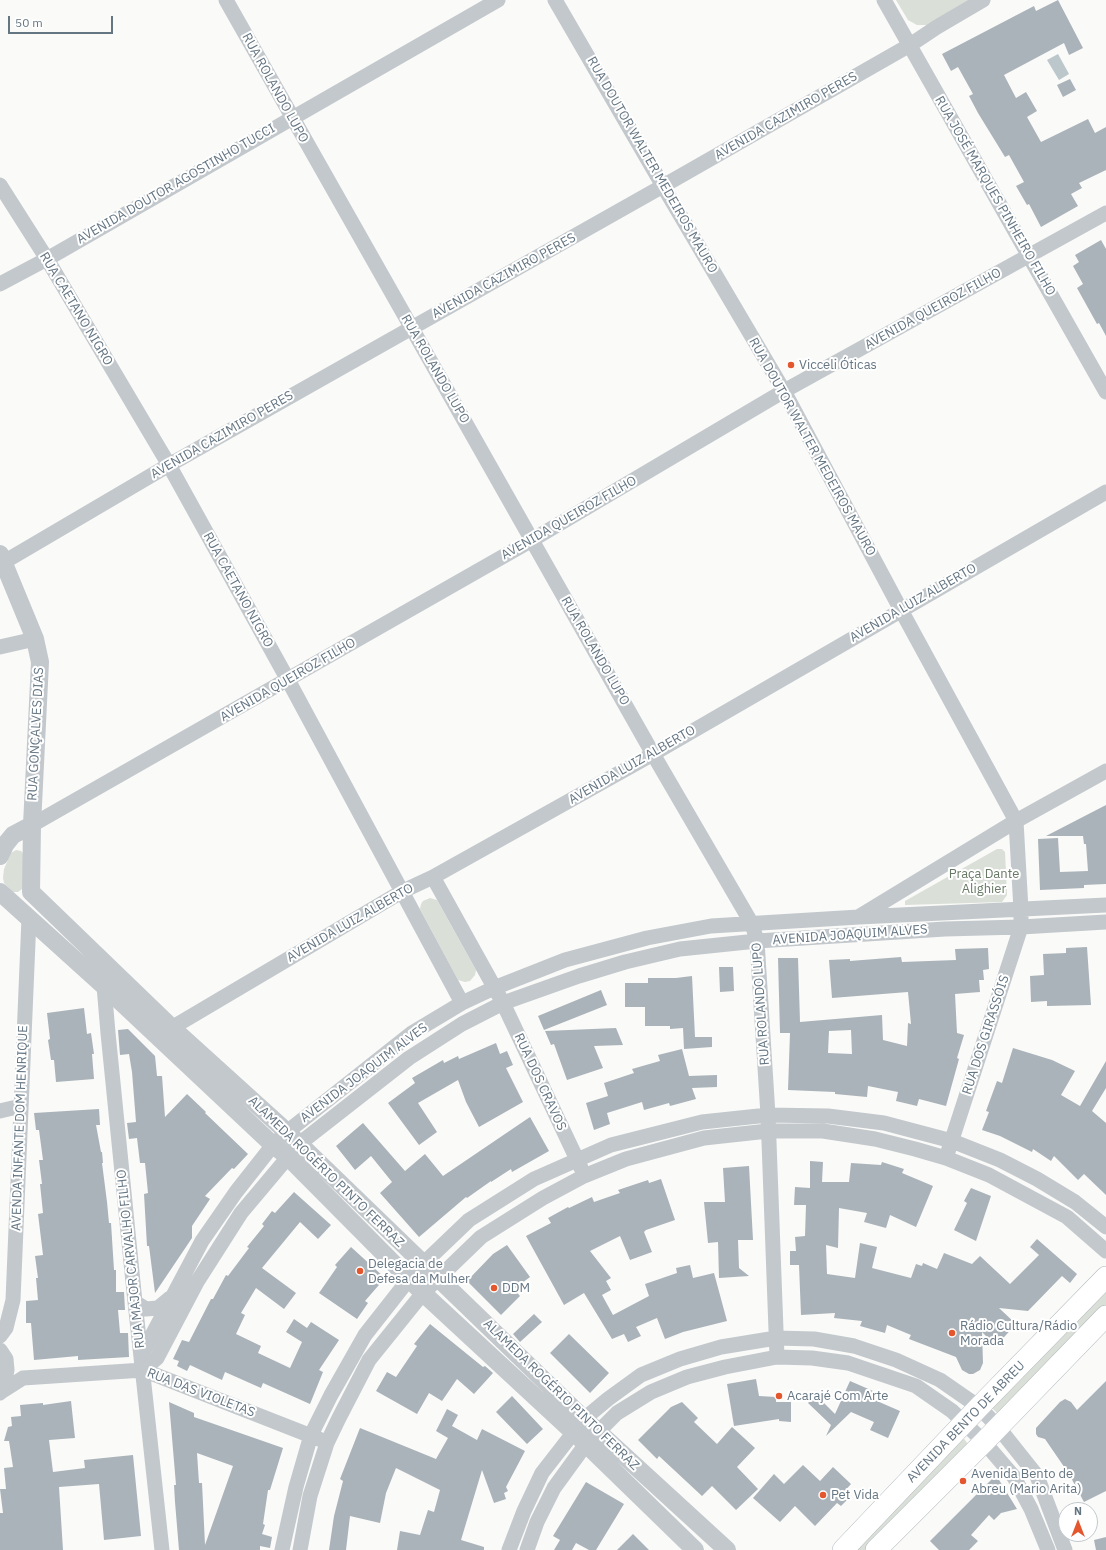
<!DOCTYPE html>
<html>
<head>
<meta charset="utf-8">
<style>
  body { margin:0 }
  #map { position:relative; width:1106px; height:1550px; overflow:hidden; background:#fafaf8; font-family:"IBM Plex Sans",sans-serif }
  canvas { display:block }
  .north { position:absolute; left:1058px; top:1502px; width:40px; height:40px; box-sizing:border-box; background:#fff; border:1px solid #c1c8cd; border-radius:50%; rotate:0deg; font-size:11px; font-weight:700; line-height:16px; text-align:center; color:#657683 }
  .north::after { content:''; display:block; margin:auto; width:14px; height:18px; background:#e4572e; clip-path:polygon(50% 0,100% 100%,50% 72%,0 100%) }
  .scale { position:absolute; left:8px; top:16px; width:105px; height:18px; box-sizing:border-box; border:2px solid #657683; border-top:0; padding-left:5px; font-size:12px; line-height:14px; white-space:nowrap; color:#657683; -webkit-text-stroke:3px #fff; paint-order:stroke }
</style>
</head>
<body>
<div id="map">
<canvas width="1106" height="1550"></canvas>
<div class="north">N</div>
<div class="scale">50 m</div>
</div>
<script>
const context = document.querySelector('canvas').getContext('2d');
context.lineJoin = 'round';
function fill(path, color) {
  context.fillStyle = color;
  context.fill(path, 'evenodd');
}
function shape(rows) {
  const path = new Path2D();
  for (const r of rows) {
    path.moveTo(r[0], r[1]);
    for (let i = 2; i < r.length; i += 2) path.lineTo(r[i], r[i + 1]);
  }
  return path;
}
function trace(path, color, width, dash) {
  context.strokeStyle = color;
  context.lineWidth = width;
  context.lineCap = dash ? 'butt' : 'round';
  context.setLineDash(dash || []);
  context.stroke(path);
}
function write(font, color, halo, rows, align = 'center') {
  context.font = font + ' "IBM Plex Sans",sans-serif';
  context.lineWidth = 4;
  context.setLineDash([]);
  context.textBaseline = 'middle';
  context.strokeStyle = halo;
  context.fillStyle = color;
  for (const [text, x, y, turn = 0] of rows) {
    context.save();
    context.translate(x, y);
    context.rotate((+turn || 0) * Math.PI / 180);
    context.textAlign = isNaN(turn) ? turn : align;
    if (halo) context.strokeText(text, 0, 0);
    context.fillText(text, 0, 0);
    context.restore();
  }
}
const green = shape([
  [896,0,971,0,928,25,917,25,908,20],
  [997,849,1002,849,1005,852,1007,895,1002,902,905,905,905,901],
  [16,850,21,851,25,856,22,889,18,892,13,892,4,883,3,878,4,869,11,853],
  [430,898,437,900,476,970,475,975,470,981,465,982,458,980,420,909,421,904,423,901],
  [1106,1285,1106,1306,999,1415,992,1408],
  [964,1439,968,1444,870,1550,854,1550,957,1442]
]);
const water = shape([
  [1058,54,1069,74,1059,80,1047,60]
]);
const building = shape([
  [1058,0,1083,48,1069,55,1064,43,1004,75,1016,98,1026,92,1037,111,1027,117,1041,142,1088,119,1095,133,1106,127,1106,170,1079,183,1082,188,1071,194,1078,206,1041,227,1029,204,1027,205,1016,186,1024,182,1009,155,1005,157,978,113,969,96,973,94,958,67,951,71,942,54,1034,6,1036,11],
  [1070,79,1076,90,1063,97,1057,85],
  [1101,240,1106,249,1106,336,1099,323,1097,324,1077,288,1083,284,1073,266,1079,262,1075,255],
  [1106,805,1106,884,1084,885,1084,888,1040,890,1038,839,1058,838,1060,872,1088,871,1086,844,1084,844,1083,836,1046,836],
  [1087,947,1091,1005,1047,1006,1047,1001,1031,1002,1030,976,1044,975,1043,954,1066,953,1066,948],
  [988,948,989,969,983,970,984,980,979,980,980,992,955,994,957,1033,964,1035,957,1058,959,1059,946,1106,919,1099,917,1106,896,1101,898,1092,868,1086,867,1097,835,1094,835,1092,788,1090,790,1033,780,1033,778,958,798,958,800,1022,882,1015,883,1040,907,1046,908,1023,911,1024,908,992,832,998,829,960,850,959,850,961,901,957,902,962,956,960,955,949],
  [851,1030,852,1054,828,1053,829,1031],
  [719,967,733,967,734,991,720,992],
  [692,976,695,1037,712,1037,712,1047,684,1049,683,1028,670,1029,670,1026,645,1026,645,1007,625,1007,625,983,648,983,648,978,676,978],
  [601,990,607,1005,544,1030,538,1016],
  [84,1008,87,1034,91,1033,94,1054,92,1054,94,1079,56,1082,54,1060,51,1060,48,1040,50,1039,47,1013],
  [616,1028,623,1045,594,1046,603,1068,567,1080,554,1044,551,1045,545,1031],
  [128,1029,155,1056,157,1076,162,1076,165,1117,187,1094,206,1112,205,1113,248,1154,234,1169,232,1168,205,1196,210,1199,192,1226,192,1238,155,1293,149,1246,147,1246,144,1194,148,1193,145,1163,140,1163,137,1138,129,1139,127,1123,136,1122,132,1072,129,1054,120,1055,118,1030],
  [496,1043,500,1054,507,1051,513,1065,506,1068,523,1102,479,1127,466,1102,458,1080,418,1103,437,1132,419,1145,388,1103,415,1083,412,1078,443,1060,444,1063,458,1056,459,1059],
  [1013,1048,1052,1060,1075,1071,1061,1095,1080,1106,1106,1061,1106,1088,1092,1111,1106,1123,1106,1195,1084,1174,1078,1180,1054,1156,1051,1161,1033,1149,1032,1152,1000,1136,982,1130,989,1112,986,1111,997,1081,1002,1083],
  [682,1049,689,1076,717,1075,717,1087,692,1088,696,1099,670,1106,669,1103,644,1110,642,1102,607,1113,610,1124,594,1130,586,1103,608,1096,604,1083,634,1073,632,1069,660,1061,658,1055],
  [99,1109,100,1125,96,1125,101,1152,102,1152,103,1163,102,1163,107,1202,109,1223,111,1223,114,1270,116,1270,116,1292,124,1292,125,1310,118,1310,120,1333,128,1333,129,1357,78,1360,78,1356,34,1360,31,1323,26,1323,26,1301,38,1300,36,1278,38,1278,35,1256,43,1255,38,1214,43,1213,40,1184,42,1184,39,1160,43,1160,39,1130,36,1130,34,1113],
  [530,1117,549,1151,512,1172,511,1169,491,1182,491,1181,467,1198,466,1197,419,1237,380,1193,392,1182,371,1156,355,1170,336,1146,363,1123,405,1171,425,1154,443,1176],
  [810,1161,823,1162,822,1182,849,1182,851,1163,881,1165,882,1162,904,1169,902,1173,933,1186,916,1227,890,1215,886,1228,864,1222,867,1213,839,1208,838,1248,826,1245,827,1274,855,1278,860,1243,877,1247,872,1268,911,1278,916,1264,922,1266,923,1263,937,1269,944,1253,972,1264,980,1256,1010,1284,1039,1255,1030,1247,1037,1239,1077,1274,1070,1283,1062,1276,1028,1311,999,1308,1016,1324,996,1346,982,1332,983,1363,980,1370,973,1374,969,1374,962,1370,956,1357,909,1339,911,1335,887,1325,885,1333,860,1326,862,1321,834,1318,835,1313,801,1315,799,1265,790,1265,790,1251,796,1251,795,1237,805,1236,806,1205,794,1205,795,1187,810,1188],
  [749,1166,753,1240,738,1240,739,1268,749,1276,719,1278,718,1242,708,1243,704,1202,725,1202,723,1168],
  [661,1179,675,1220,646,1230,644,1232,652,1252,630,1260,620,1236,590,1251,611,1278,606,1281,611,1290,602,1295,613,1315,649,1296,645,1284,677,1273,676,1268,690,1265,693,1278,714,1273,727,1321,683,1332,665,1339,657,1318,636,1327,641,1336,628,1342,624,1334,612,1339,584,1293,564,1305,526,1236,551,1223,548,1218,568,1207,569,1208,592,1197,594,1202,620,1193,618,1190,648,1180,649,1183],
  [971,1188,991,1196,976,1241,954,1230,967,1203,964,1201],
  [294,1192,331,1225,318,1239,300,1222,262,1268,296,1293,284,1309,256,1288,241,1313,245,1315,236,1334,261,1346,258,1353,290,1368,302,1342,286,1332,294,1319,307,1328,311,1322,339,1340,319,1370,323,1372,310,1404,263,1383,261,1388,225,1372,222,1380,190,1365,187,1371,177,1366,179,1361,173,1359,182,1340,189,1342,211,1299,213,1299,226,1275,228,1276,249,1248,247,1247,264,1226,262,1224,272,1211,275,1213],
  [507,1245,530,1277,514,1289,520,1296,501,1315,467,1281,493,1254],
  [351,1247,385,1278,365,1301,368,1303,357,1319,319,1293,337,1267,335,1265],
  [534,1314,542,1322,520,1342,513,1334],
  [430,1324,483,1367,485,1366,493,1373,474,1394,457,1379,442,1401,429,1393,417,1414,376,1391,387,1372,396,1377,417,1346,414,1344],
  [569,1334,609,1373,590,1393,550,1353],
  [756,1379,759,1396,776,1397,776,1402,791,1402,791,1422,779,1421,779,1419,734,1426,727,1384],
  [850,1381,873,1391,870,1398,900,1411,888,1438,870,1430,874,1422,851,1412,826,1436,831,1425,808,1403,816,1395,835,1414],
  [1106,1381,1106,1491,1084,1502,1069,1474,1045,1439,1038,1437,1036,1434,1036,1428,1060,1402,1065,1399,1071,1402,1077,1410],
  [512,1396,543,1429,527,1444,496,1412],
  [71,1401,75,1438,49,1440,53,1472,85,1468,84,1460,133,1455,141,1536,104,1540,99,1484,59,1487,63,1550,0,1550,0,1513,3,1513,0,1489,6,1489,4,1468,13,1467,9,1441,4,1441,8,1427,12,1426,11,1417,21,1416,20,1405,43,1403,43,1405],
  [169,1402,194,1413,194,1417,283,1448,270,1490,268,1490,263,1524,265,1525,262,1534,272,1537,270,1548,260,1546,260,1550,179,1550,175,1502,174,1485,176,1485],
  [197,1453,233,1466,205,1545,202,1483,199,1483],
  [682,1402,698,1418,694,1422,717,1444,732,1427,755,1448,737,1467,758,1489,736,1510,712,1486,702,1496,659,1456,657,1459,638,1440,671,1407],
  [447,1409,458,1415,452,1426,477,1440,482,1429,525,1451,506,1487,508,1491,504,1493,506,1499,494,1503,482,1470,461,1540,484,1547,484,1550,397,1550,400,1531,420,1535,428,1510,434,1512,440,1490,396,1468,386,1493,380,1523,350,1516,346,1550,329,1550,334,1516,343,1481,340,1479,360,1428,436,1459,448,1438,436,1431],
  [803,1465,820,1481,833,1467,851,1484,843,1493,849,1498,841,1506,837,1503,815,1526,795,1506,780,1522,753,1498,774,1474,784,1484],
  [996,1475,1017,1509,1001,1513,994,1520,989,1515,971,1535,978,1541,969,1550,939,1550,930,1541],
  [586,1482,624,1504,596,1550,589,1550,576,1543,572,1550,554,1550,560,1540,553,1536],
  [633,1534,649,1550,617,1550],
  [1106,1537,1106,1550,1096,1550,1094,1540]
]);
const minor = shape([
  [226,0,653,754,752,924,757,941,768,1115,777,1357],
  [555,0,663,186,784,391,901,610,1016,821,1021,910,1021,927,946,1158],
  [884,0,1106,392],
  [0,185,47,259,169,465,288,680,462,1003],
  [0,284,47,259,498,0],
  [4,562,169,465,663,186,910,45,937,27,983,0],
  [0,647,35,639],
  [32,825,532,540,784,391,1106,213],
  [433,877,503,1003,581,1168],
  [860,916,1016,821,1106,771],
  [106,980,104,986,108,1033,135,1302,162,1550],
  [163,1033,403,891,433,877,653,754,1106,492],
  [0,1111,21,1106],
  [135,1302,146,1309,158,1308,170,1298],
  [0,1336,6,1328,13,1300,29,918],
  [0,1350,6,1359,7,1370,5,1381,0,1393],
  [141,1356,202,1241,236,1192,273,1145,287,1132,412,1033,462,1003,494,988,565,960,647,938,711,926,859,917,1106,905],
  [143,1370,157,1358,197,1282,241,1213,299,1144,409,1058,462,1024,503,1003,579,976,625,962,680,949,757,941,945,929,1021,927,1106,922],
  [1,1392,23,1378,143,1370,319,1439],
  [282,1550,296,1487,311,1435,331,1395,365,1335,409,1279,423,1264,469,1220,534,1179,611,1145,702,1122,768,1115,828,1116,884,1123,952,1141,1000,1160,1037,1179,1075,1202,1106,1227],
  [300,1550,310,1496,327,1443,339,1418,369,1360,423,1293,481,1237,543,1198,584,1176,626,1159,704,1138,768,1131,823,1131,875,1139,915,1149,946,1158,989,1175,1067,1217,1106,1251],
  [509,1550,524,1511,542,1473,584,1419,608,1399,641,1375,680,1359,721,1347,776,1338,814,1339,854,1346,896,1360,940,1380,979,1407,998,1427,1037,1476,1065,1550],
  [527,1550,537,1522,554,1488,586,1444,617,1413,651,1392,687,1377,725,1367,777,1357,812,1358,848,1363,916,1386,952,1411,984,1442,1014,1477,1031,1509,1048,1550]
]);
const tertiary = shape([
  [0,554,35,639,40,662,32,825,31,892],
  [0,856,5,845,13,835,32,825],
  [0,892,104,986,273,1145,287,1156,423,1293,586,1444,695,1550],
  [31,892,171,1027,287,1132,584,1419,727,1550]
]);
const secondary = shape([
  [843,1550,979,1407,1106,1277],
  [876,1550,984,1442,1106,1316]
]);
const markers = [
  [791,365,4,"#e4572e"],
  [360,1271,4,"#e4572e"],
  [494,1288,4,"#e4572e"],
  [952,1333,4,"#e4572e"],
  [779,1396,4,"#e4572e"],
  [963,1481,4,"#e4572e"],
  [823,1495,4,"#e4572e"]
];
const streetNames = [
  ["RUA ROLANDO LUPO",275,88,61],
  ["AVENIDA CAZIMIRO PERES",786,116,-30],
  ["RUA DOUTOR WALTER MEDEIROS MAURO",652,165,60],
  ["AVENIDA DOUTOR AGOSTINHO TUCCI",176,184,-30],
  ["RUA JOSÉ MARQUES PINHEIRO FILHO",995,196,60],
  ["AVENIDA CAZIMIRO PERES",504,276,-29],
  ["RUA CAETANO NIGRO",76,309,59],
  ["AVENIDA QUEIROZ FILHO",933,309,-29],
  ["RUA ROLANDO LUPO",435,369,60],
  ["AVENIDA CAZIMIRO PERES",222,435,-30],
  ["RUA DOUTOR WALTER MEDEIROS MAURO",812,447,61],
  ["AVENIDA QUEIROZ FILHO",569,518,-30],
  ["RUA CAETANO NIGRO",238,590,61],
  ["AVENIDA LUIZ ALBERTO",913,603,-30],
  ["RUA ROLANDO LUPO",595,651,60],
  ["AVENIDA QUEIROZ FILHO",288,680,-30],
  ["RUA GONÇALVES DIAS",36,734,-87],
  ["AVENIDA LUIZ ALBERTO",632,765,-30],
  ["AVENIDA LUIZ ALBERTO",350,923,-30],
  ["AVENIDA JOAQUIM ALVES",850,935,-4],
  ["RUA ROLANDO LUPO",761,1004,-94],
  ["RUA DOS GIRASSÓIS",986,1035,-72],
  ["AVENIDA JOAQUIM ALVES",364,1073,-37],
  ["RUA DOS CRAVOS",540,1082,65],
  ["AVENDA INFANTE DOM HENRIQUE",20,1128,-88],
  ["ALAMEDA ROGÉRIO PINTO FERRAZ",326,1172,44],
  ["RUA MAJOR CARVALHO FILHO",131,1259,-96],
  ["RUA DAS VIOLETAS",201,1393,21],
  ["ALAMEDA ROGÉRIO PINTO FERRAZ",561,1395,44],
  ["AVENIDA BENTO DE ABREU",966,1422,-46]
];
const poiNames = [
  ["Vicceli Óticas",799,365],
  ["Delegacia de",368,1264],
  ["Defesa da Mulher",368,1279],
  ["DDM",502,1288],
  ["Rádio Cultura/Rádio",960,1326],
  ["Morada",960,1341],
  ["Acarajé Com Arte",787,1396],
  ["Avenida Bento de",971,1474],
  ["Abreu (Mario Arita)",971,1489],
  ["Pet Vida",831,1495]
];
const parkNames = [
  ["Praça Dante",984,874],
  ["Alighier",984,889]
];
fill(green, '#dadfd7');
fill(water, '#bbc7cb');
fill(building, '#aab3b9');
trace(secondary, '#b3babf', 22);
trace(minor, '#c3c8cc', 15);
trace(tertiary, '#c3c8cc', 18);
trace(secondary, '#fff', 21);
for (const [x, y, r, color] of markers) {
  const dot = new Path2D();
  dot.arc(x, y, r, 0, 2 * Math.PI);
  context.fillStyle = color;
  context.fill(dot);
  trace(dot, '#fff', 1.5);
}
write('13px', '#657683', '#fff', streetNames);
write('13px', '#657683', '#fff', poiNames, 'left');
write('13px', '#687a64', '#fff', parkNames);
</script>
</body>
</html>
